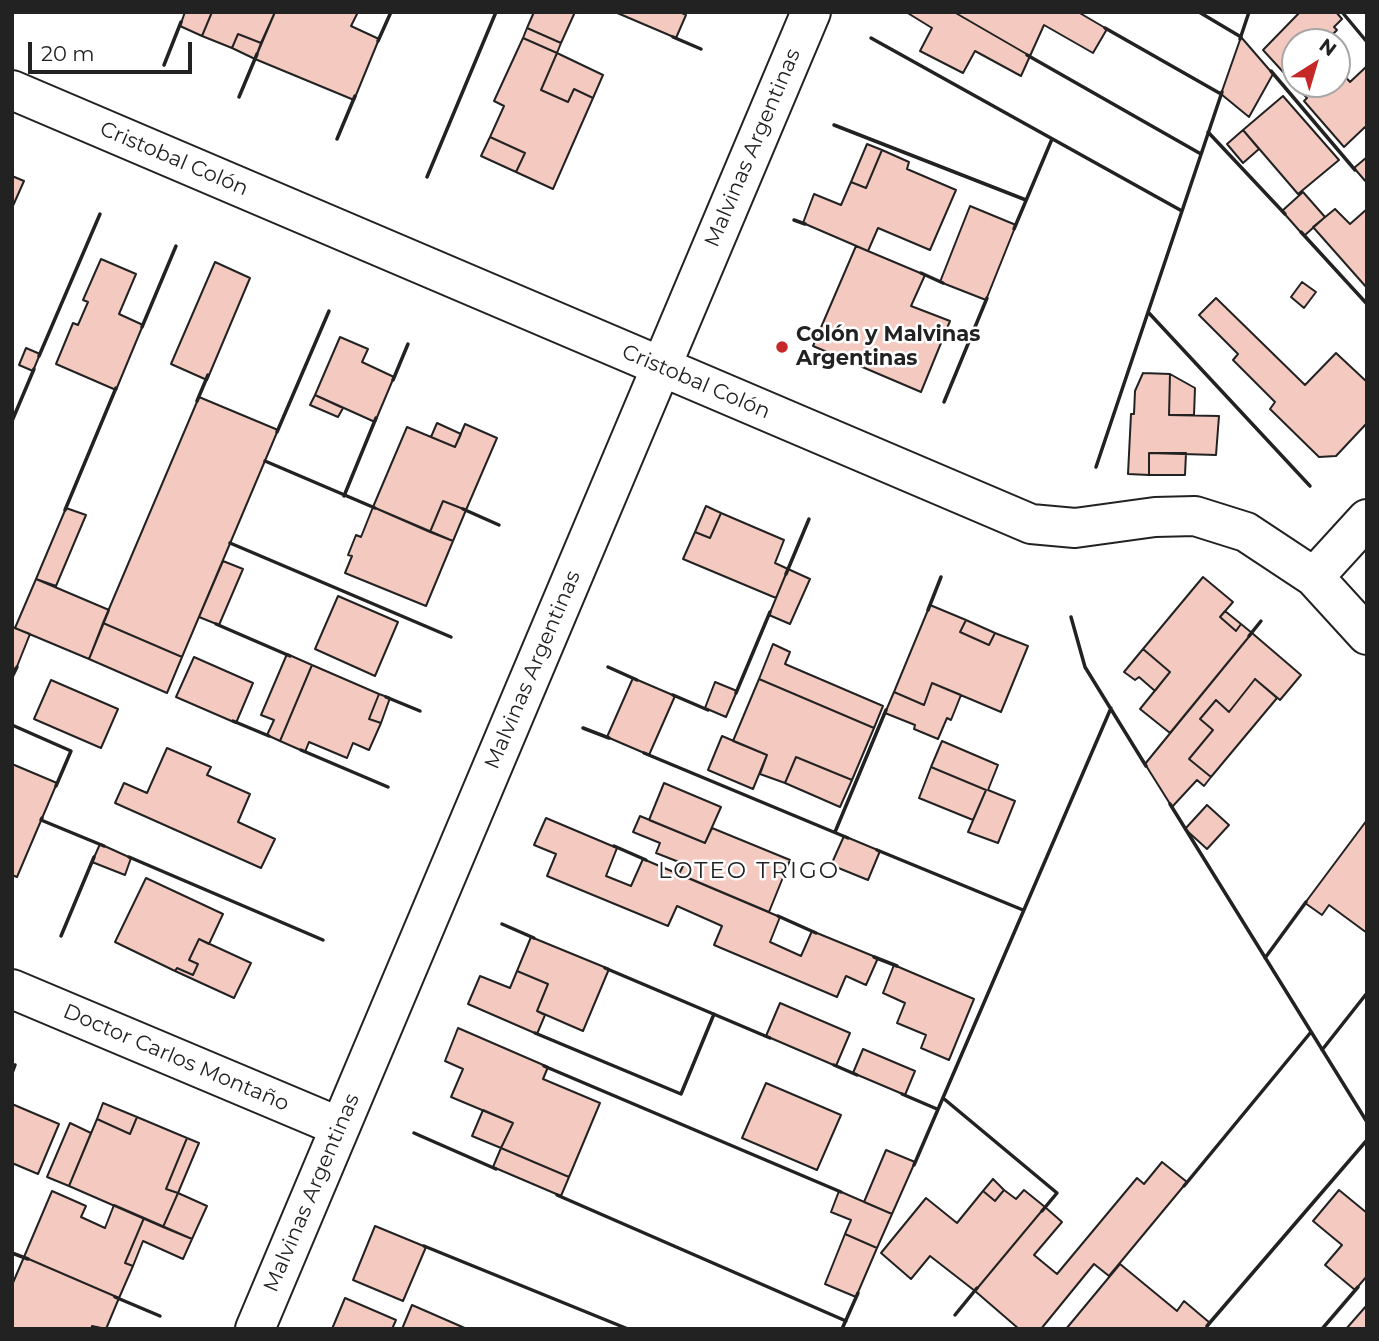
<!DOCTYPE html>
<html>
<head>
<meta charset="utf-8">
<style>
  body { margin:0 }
  #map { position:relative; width:1379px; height:1341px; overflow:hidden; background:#fff; font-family:Montserrat,sans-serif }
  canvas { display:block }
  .frame { position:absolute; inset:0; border:14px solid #222; pointer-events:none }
  .north { position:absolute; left:1281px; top:28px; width:70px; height:70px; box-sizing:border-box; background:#fff; border:2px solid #a7a7a7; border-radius:50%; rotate:37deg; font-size:19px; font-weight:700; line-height:28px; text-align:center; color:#222 }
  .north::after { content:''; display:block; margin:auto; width:24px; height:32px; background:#c62828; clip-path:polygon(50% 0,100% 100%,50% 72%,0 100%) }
  .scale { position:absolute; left:28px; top:42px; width:164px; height:32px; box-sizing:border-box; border:4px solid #222; border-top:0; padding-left:9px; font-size:21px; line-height:24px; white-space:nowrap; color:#222; -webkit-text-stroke:5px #fff; paint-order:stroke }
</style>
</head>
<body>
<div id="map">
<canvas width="1379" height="1341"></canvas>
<div class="frame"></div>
<div class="north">N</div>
<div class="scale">20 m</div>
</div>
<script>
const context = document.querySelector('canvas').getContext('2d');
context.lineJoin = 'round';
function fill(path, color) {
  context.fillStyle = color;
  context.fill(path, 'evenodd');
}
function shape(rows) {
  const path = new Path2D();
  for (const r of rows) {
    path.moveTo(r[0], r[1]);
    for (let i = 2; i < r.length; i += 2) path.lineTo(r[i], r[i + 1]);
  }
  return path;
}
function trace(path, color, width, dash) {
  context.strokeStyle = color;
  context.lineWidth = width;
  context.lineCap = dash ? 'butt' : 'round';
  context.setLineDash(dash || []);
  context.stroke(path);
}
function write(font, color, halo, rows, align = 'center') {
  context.font = font + ' Montserrat,sans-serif';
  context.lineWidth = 5;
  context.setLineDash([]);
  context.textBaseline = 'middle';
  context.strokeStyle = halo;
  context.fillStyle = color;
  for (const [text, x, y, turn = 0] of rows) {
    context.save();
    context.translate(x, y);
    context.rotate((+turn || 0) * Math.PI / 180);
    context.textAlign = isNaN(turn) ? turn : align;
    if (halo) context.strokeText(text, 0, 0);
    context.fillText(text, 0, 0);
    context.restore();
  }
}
const building = shape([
  [185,12,212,12,202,36,180,26,185,12],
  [212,12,275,12,261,43,238,34,232,48,202,36,212,12],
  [275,12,358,12,351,26,379,39,354,100,255,59,275,12],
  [534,12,575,12,561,43,527,28,534,12],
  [615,12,680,12,686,15,676,38,615,12],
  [954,12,1078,12,1107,29,1093,53,1044,25,1030,56,954,12],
  [954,12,1030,56,1021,76,975,51,963,73,920,51,932,28,906,12,954,12],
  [1300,12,1336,12,1342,19,1334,27,1337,30,1325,42,1295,42,1295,84,1337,84,1337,67,1350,82,1367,66,1367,130,1365,127,1344,147,1304,101,1307,98,1263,50,1300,12],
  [527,28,561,43,557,53,523,38,527,28],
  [238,34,261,43,255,59,232,48,238,34],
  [1241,37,1273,74,1249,117,1221,94,1241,37],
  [523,38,557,53,541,90,568,102,574,89,593,98,553,189,516,172,525,153,490,137,504,106,494,101,523,38],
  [557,53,603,75,593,98,574,89,568,102,541,90,557,53],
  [1283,96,1339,160,1298,194,1243,130,1283,96],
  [1243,130,1259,149,1243,163,1227,144,1243,130],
  [490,137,525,153,516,172,481,156,490,137],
  [867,144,882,150,866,188,851,182,867,144],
  [882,150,909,162,907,169,956,190,930,250,878,228,868,251,803,223,814,194,841,205,851,182,866,188,882,150],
  [1367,157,1367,183,1354,168,1367,157],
  [12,176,24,181,12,208,12,176],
  [1303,192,1325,217,1304,236,1282,211,1303,192],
  [970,206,1016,225,986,300,940,282,970,206],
  [1335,209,1350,224,1367,209,1367,288,1313,227,1335,209],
  [856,246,925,275,911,306,950,321,921,392,813,346,856,246],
  [101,259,136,274,119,314,143,325,116,390,56,364,73,323,78,325,88,302,83,300,101,259],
  [215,262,250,278,207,380,171,364,215,262],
  [1302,282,1316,292,1304,308,1291,297,1302,282],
  [1216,298,1305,385,1336,353,1367,382,1367,423,1336,456,1319,457,1270,409,1275,402,1233,360,1238,354,1199,315,1216,298],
  [340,337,368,349,362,362,394,377,375,422,315,395,340,337],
  [26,348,40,354,33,371,19,365,26,348],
  [1143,373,1170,374,1169,415,1219,416,1216,455,1149,453,1149,475,1128,474,1131,414,1134,414,1135,391,1143,373],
  [1170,374,1195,388,1194,415,1169,415,1170,374],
  [315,395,343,408,338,417,310,405,315,395],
  [199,397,278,430,182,657,103,623,199,397],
  [437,423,461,434,455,447,431,437,437,423],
  [465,424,497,438,466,510,443,501,430,532,373,507,407,427,455,447,465,424],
  [1149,453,1186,453,1185,475,1149,475,1149,453],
  [443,501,466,510,453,541,430,532,443,501],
  [706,506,721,513,710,538,695,532,706,506],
  [373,507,453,541,426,606,345,573,352,556,348,555,356,535,361,537,373,507],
  [66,508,86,515,56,586,36,579,66,508],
  [721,513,784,540,775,563,788,569,776,598,683,559,695,532,710,538,721,513],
  [223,561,243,569,219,625,199,617,223,561],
  [788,569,810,579,790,624,769,615,788,569],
  [1203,577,1233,602,1220,617,1236,631,1241,624,1252,633,1170,733,1140,709,1170,672,1143,649,1203,577],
  [36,579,109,610,89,659,15,628,36,579],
  [338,596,398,622,375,676,315,649,338,596],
  [930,605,966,620,960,632,989,645,995,633,1028,646,1001,712,932,683,924,705,894,692,930,605],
  [1225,611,1241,624,1236,631,1220,617,1225,611],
  [966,620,995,633,989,645,960,632,966,620],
  [103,623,182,657,167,693,89,659,103,623],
  [12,627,30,634,16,669,12,668,12,627],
  [1252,633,1301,675,1280,700,1255,679,1229,712,1216,700,1200,719,1213,730,1189,759,1211,777,1204,786,1197,780,1172,807,1145,764,1252,633],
  [773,644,790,652,785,664,883,706,874,728,759,679,773,644],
  [1143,649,1170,672,1155,691,1139,677,1135,680,1124,672,1143,649],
  [287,654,312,665,280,741,267,735,274,720,261,715,287,654],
  [194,657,253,683,236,723,176,697,194,657],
  [312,665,379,694,369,719,381,723,369,750,353,743,347,758,309,742,305,752,280,741,312,665],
  [633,678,675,696,649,755,607,737,633,678],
  [759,679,874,728,852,780,796,757,785,783,760,774,767,755,733,741,759,679],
  [1255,679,1277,698,1211,777,1189,759,1213,730,1200,719,1216,700,1229,712,1255,679],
  [51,680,118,709,101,748,34,719,51,680],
  [715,682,737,691,726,717,705,708,715,682],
  [932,683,961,695,951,720,947,718,938,739,914,729,915,725,885,713,894,692,924,705,932,683],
  [379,694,390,698,381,723,369,719,379,694],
  [722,736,767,755,753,789,708,770,722,736],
  [942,741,998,765,988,790,1015,801,998,843,968,832,986,790,931,767,942,741],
  [167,748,211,767,207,775,250,794,238,822,275,839,261,868,115,803,124,783,147,793,167,748],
  [796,757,852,780,840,807,785,783,796,757],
  [12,764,57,783,17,877,12,875,12,764],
  [931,767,986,790,973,820,919,798,931,767],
  [664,783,721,807,705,843,649,820,664,783],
  [1207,805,1229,825,1207,849,1185,829,1207,805],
  [640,816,705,843,712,828,790,860,769,912,679,874,684,864,656,853,660,843,633,832,640,816],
  [546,818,617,848,606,876,631,886,643,859,780,917,770,942,801,956,812,931,878,958,866,985,846,976,837,997,714,945,722,926,677,906,668,926,547,876,556,854,534,845,546,818],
  [1367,820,1367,933,1329,905,1322,915,1305,903,1367,820],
  [844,836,880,851,868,880,831,865,844,836],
  [100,844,131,858,125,875,92,862,100,844],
  [146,878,223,914,209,944,199,939,189,960,198,964,193,975,177,968,175,971,115,942,146,878],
  [531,937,609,969,583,1031,537,1011,548,984,517,971,531,937],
  [199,939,251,963,234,998,175,971,177,968,193,975,198,964,189,960,199,939],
  [894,965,974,999,949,1060,921,1048,926,1035,897,1023,905,1003,883,993,894,965],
  [517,971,548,984,537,1011,545,1015,537,1034,468,1004,480,976,510,988,517,971],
  [780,1003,850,1033,836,1066,766,1036,780,1003],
  [458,1028,548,1067,543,1079,600,1103,569,1177,501,1148,513,1123,451,1097,463,1069,445,1061,458,1028],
  [863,1049,915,1071,905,1095,853,1073,863,1049],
  [766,1083,841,1115,817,1170,742,1138,766,1083],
  [103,1103,137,1117,130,1134,97,1119,103,1103],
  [12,1104,59,1124,38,1174,12,1163,12,1104],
  [483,1110,513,1123,501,1148,472,1136,483,1110],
  [137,1117,187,1138,166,1189,178,1193,163,1227,69,1186,97,1119,130,1134,137,1117],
  [70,1123,91,1133,69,1186,47,1177,70,1123],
  [187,1138,199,1143,178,1193,166,1189,187,1138],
  [501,1148,569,1177,561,1196,493,1167,501,1148],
  [886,1150,915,1162,892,1214,864,1202,886,1150],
  [1162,1162,1187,1182,1109,1276,1094,1264,1041,1329,1019,1329,975,1291,1045,1207,1062,1222,1034,1255,1057,1274,1137,1178,1144,1184,1162,1162],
  [993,1179,1004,1190,995,1201,983,1191,993,1179],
  [1004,1190,1016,1199,1024,1190,1045,1207,975,1291,930,1256,911,1279,881,1253,926,1198,957,1223,983,1191,995,1201,1004,1190],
  [1339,1190,1367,1213,1367,1276,1355,1290,1325,1265,1342,1245,1313,1221,1339,1190],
  [52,1191,86,1206,81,1217,105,1228,114,1205,144,1218,125,1263,133,1266,119,1298,24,1257,52,1191],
  [839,1191,892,1214,877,1248,845,1234,851,1220,831,1212,839,1191],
  [178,1193,207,1206,192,1239,163,1227,178,1193],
  [144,1218,192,1239,183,1259,143,1241,133,1266,125,1263,144,1218],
  [375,1226,426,1247,403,1301,353,1280,375,1226],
  [845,1234,877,1248,856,1297,825,1284,845,1234],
  [24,1257,119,1298,106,1329,92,1326,91,1329,12,1329,12,1285,24,1257],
  [1120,1264,1177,1311,1184,1301,1210,1323,1205,1329,1066,1329,1120,1264],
  [345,1298,396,1320,392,1329,332,1329,345,1298],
  [412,1305,467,1329,402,1329,412,1305],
  [1367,1305,1367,1329,1346,1329,1367,1305]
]);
const minor = shape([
  [12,90,1031,524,1075,528,1155,517,1195,516,1246,532,1314,577,1367,635],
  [1314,577,1367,519],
  [12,989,340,1127],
  [255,1329,811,12]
]);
const wall = shape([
  [1199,12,1241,37],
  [1342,12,1367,42],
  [1105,28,1221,94],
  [673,37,701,49],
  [871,38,1182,211],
  [1240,39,1249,12],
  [378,41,391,12],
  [1027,55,1201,154],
  [164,65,181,22],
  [1271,71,1355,170],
  [239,97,257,54],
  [834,125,1026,200],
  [1208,132,1285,214],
  [337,139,355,96],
  [427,177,496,12],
  [794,220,805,224],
  [1014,229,1052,139],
  [1301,232,1367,304],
  [921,273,943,283],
  [1148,312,1310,486],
  [142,327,176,246],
  [39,356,100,214],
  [393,380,408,344],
  [197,401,208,375],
  [944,402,987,298],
  [12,421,34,369],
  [277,432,329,311],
  [265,461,375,508],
  [1096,467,1222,92],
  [344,496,376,418],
  [463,509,499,525],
  [65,510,116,388],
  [230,543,451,637],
  [786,574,809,519],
  [928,610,941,577],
  [1071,617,1085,667,1146,766],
  [216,624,290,656],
  [1249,636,1261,621],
  [608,667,637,680],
  [12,677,17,667],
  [736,693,770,612],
  [673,695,708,710],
  [386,697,420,711],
  [233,721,269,736],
  [12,725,71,751,56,786],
  [583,728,609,738],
  [301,750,388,787],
  [644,753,848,838],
  [1170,804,1367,1122],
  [42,818,41,820,104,846],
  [835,832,886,710],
  [614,846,646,860],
  [877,850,1023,910],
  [129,857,323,940],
  [778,916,816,933],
  [502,924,534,938],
  [61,936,94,857],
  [874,957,897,966],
  [1265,958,1306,902],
  [605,968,770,1038],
  [535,1033,681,1094,714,1014],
  [1322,1050,1367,993],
  [834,1065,857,1075],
  [544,1066,841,1192],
  [12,1073,15,1065],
  [902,1094,937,1109],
  [943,1098,1057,1193,1042,1211],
  [414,1133,496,1169],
  [914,1165,1111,708],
  [1184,1186,1311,1032],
  [557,1195,846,1321],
  [424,1246,628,1329],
  [12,1253,28,1259],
  [115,1297,160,1316],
  [955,1315,977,1288],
  [1207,1326,1367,1140],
  [842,1329,858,1293],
  [1322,1329,1358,1287]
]);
const markers = [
  [782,347,7,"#c62828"]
];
const streetNames = [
  ["Malvinas Argentinas",753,148,-67],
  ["Cristobal Colón",174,159,23],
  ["Cristobal Colón",696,382,23],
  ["Malvinas Argentinas",533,670,-67],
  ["Doctor Carlos Montaño",176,1058,23],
  ["Malvinas Argentinas",312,1193,-67]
];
const poiNames = [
  ["Colón y Malvinas",796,335],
  ["Argentinas",796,359]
];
const neighbourhoodNames = [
  ["LOTEO TRIGO",749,871]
];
fill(building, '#f3c9c0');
trace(building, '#222', 2);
trace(minor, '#222', 42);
trace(minor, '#fff', 38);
trace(wall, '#222', 3.5);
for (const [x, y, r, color] of markers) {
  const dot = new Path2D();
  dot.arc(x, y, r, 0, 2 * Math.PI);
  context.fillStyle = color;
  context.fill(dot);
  trace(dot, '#fff', 2.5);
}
write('21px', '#222', '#fff', streetNames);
write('bold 21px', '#222', '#fff', poiNames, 'left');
context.letterSpacing = '2px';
write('23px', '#222', '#fff', neighbourhoodNames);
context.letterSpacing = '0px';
</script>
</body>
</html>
